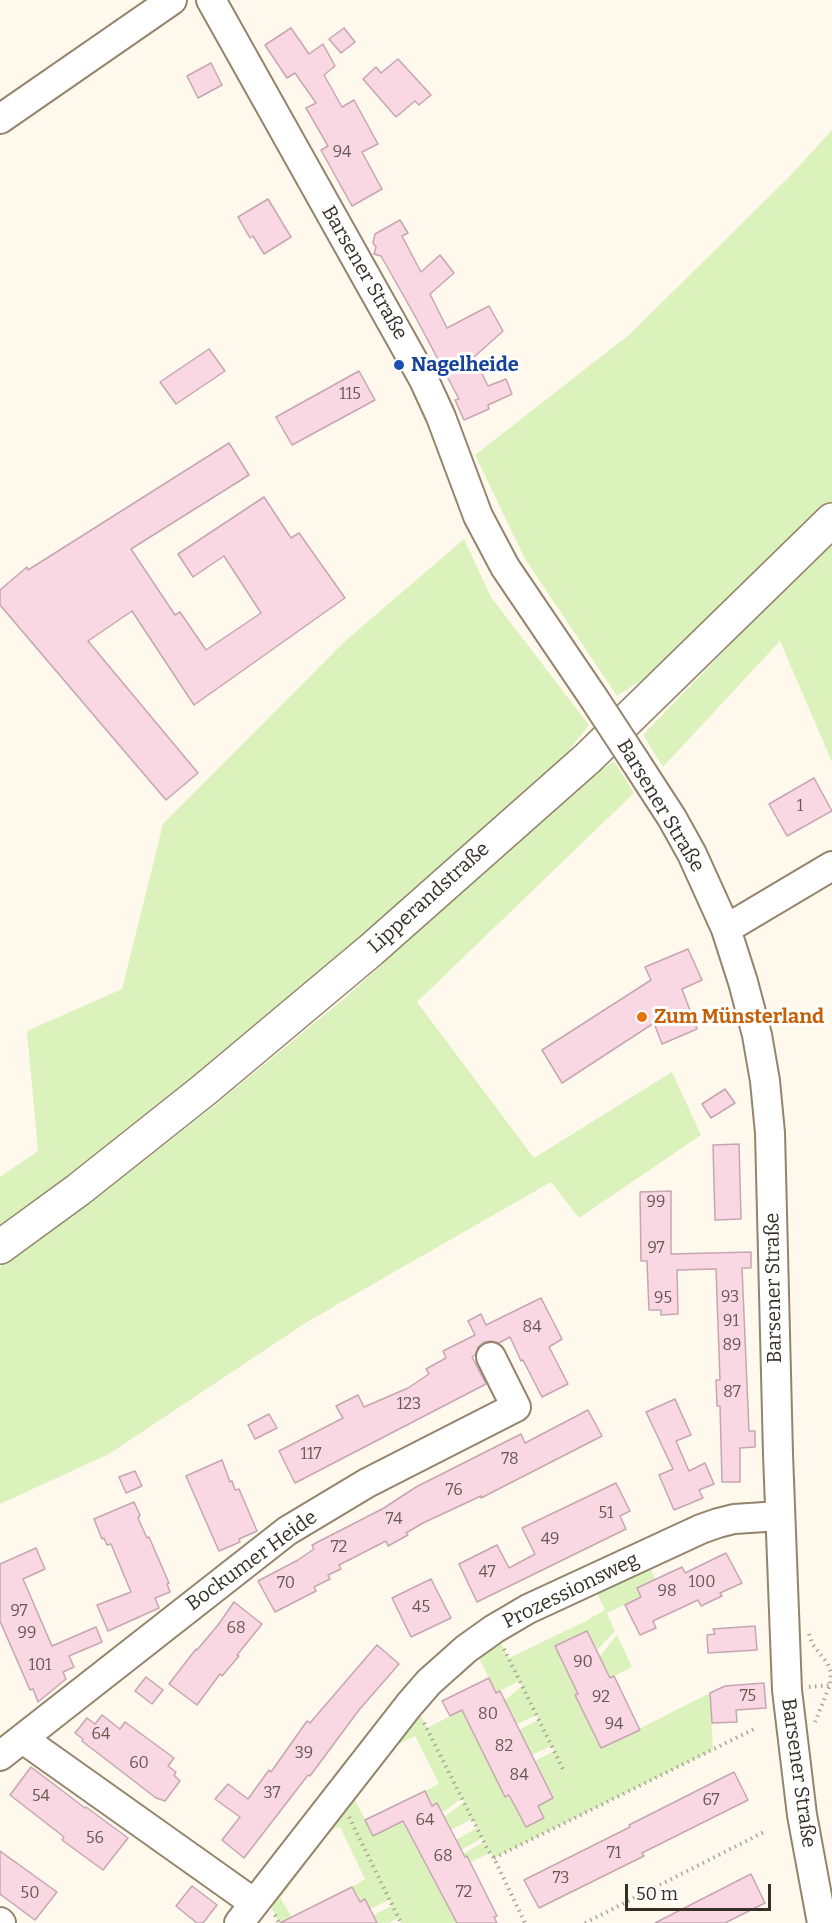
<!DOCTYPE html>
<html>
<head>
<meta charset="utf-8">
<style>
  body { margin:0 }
  #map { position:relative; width:832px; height:1923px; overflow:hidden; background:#fff8ed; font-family:Bitter,serif }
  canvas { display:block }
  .scale { position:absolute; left:625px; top:1884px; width:146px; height:27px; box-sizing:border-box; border:3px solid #352f25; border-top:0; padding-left:8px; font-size:18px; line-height:21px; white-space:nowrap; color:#352f25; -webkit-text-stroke:4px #fff; paint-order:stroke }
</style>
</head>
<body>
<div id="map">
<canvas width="832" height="1923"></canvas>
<div class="scale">50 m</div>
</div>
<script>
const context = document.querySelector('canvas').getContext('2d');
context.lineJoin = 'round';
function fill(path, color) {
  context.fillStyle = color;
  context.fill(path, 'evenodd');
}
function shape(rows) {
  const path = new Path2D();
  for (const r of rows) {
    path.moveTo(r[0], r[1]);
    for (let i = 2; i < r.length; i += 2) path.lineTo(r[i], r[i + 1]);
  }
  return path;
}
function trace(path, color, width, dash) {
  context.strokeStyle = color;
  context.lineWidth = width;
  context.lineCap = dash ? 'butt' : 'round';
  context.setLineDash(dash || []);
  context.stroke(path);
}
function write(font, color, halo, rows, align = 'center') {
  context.font = font + ' Bitter,serif';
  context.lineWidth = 6;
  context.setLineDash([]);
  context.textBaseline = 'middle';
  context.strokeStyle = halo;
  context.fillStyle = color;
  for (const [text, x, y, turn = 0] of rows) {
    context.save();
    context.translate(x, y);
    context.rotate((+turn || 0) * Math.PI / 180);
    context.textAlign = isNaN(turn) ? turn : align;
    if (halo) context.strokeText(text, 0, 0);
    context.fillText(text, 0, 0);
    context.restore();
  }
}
const green = shape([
  [832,130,832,501,671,661,617,696,525,559,475,455,630,334,790,176],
  [464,539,491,597,589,725,551,773,220,1056,78,1175,0,1231,0,1177,38,1151,27,1031,122,989,163,824,344,642],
  [832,539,832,762,780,641,663,767,643,735],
  [614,761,634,793,417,1002,534,1158,672,1072,701,1135,579,1218,551,1182,307,1322,109,1454,0,1504,0,1267,81,1209,210,1109,345,998,566,796],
  [650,1568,655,1579,637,1588,641,1597,607,1613,615,1631,596,1651,587,1631,555,1646,578,1694,575,1696,601,1748,710,1693,713,1750,494,1858,490,1853,471,1862,467,1856,464,1857,463,1854,484,1842,482,1838,461,1850,456,1840,477,1828,472,1819,451,1830,444,1817,464,1802,462,1798,442,1813,432,1806,425,1791,439,1784,415,1736,397,1745,386,1760,384,1758,420,1714,427,1728,462,1710,526,1827,544,1818,538,1806,553,1798,535,1761,554,1751,551,1746,532,1755,519,1730,538,1720,537,1715,517,1724,505,1700,522,1686,519,1681,496,1693,478,1656,500,1642,509,1658,582,1623,605,1610,596,1591],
  [617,1635,632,1667,610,1678,599,1657],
  [373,1771,376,1773,355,1800,373,1835,403,1821,457,1923,401,1923,398,1918,389,1923,377,1923,373,1915,392,1906,389,1900,370,1909,365,1899,360,1902,352,1887,365,1879,340,1827,332,1830,310,1858,308,1855],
  [300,1864,303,1867,280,1898,296,1923,279,1923,270,1905]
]);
const building = shape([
  [291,28,309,54,323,44,335,66,324,75,342,107,354,100,378,144,362,152,382,189,352,206,321,150,328,146,306,108,316,103,295,73,287,78,265,45,291,28],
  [344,28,355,42,341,53,329,39,344,28],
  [398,59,431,95,419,105,415,101,396,117,363,79,376,67,381,73,398,59],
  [211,63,222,85,198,98,187,76,211,63],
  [268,199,291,237,264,254,253,236,250,238,238,217,268,199],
  [400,220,408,233,402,236,421,272,440,255,454,273,430,294,447,328,489,306,503,331,474,357,488,386,506,379,512,394,488,405,489,409,464,420,455,400,459,399,415,316,381,256,374,254,376,247,373,243,375,234,400,220],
  [209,349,225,371,176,404,160,382,209,349],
  [359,371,375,400,292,445,276,417,359,371],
  [229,443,249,475,131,549,175,615,180,612,206,650,261,613,224,556,193,577,178,554,264,497,291,538,299,533,345,598,194,705,132,611,88,641,198,773,166,800,0,605,0,590,27,567,28,570,229,443],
  [814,778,832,811,787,836,769,804,814,778],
  [688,949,702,980,682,989,697,1029,662,1044,654,1023,562,1083,542,1050,651,980,645,967,688,949],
  [725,1089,735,1103,711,1118,702,1104,725,1089],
  [739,1144,741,1219,715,1220,713,1145,739,1144],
  [671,1191,671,1254,751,1252,751,1268,742,1268,749,1431,755,1431,755,1447,740,1448,740,1482,722,1482,720,1406,717,1406,716,1380,720,1380,716,1269,677,1270,678,1314,661,1315,661,1310,649,1310,647,1261,641,1261,640,1192,671,1191],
  [541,1298,562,1339,549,1347,568,1384,542,1397,523,1360,521,1361,510,1337,499,1343,491,1341,484,1342,478,1347,475,1355,472,1357,486,1384,295,1483,279,1451,343,1418,336,1406,358,1395,364,1407,408,1388,429,1374,426,1369,446,1358,443,1351,475,1335,468,1321,481,1314,486,1325,541,1298],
  [675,1399,691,1435,676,1441,689,1471,705,1463,714,1484,699,1490,703,1498,674,1510,659,1475,673,1469,646,1412,675,1399],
  [588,1410,602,1436,481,1498,481,1496,423,1523,406,1533,408,1535,388,1546,386,1541,339,1565,341,1569,328,1575,330,1579,314,1587,316,1591,275,1612,258,1581,298,1560,314,1549,312,1545,384,1508,416,1487,521,1434,525,1443,588,1410],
  [269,1414,277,1428,255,1439,248,1425,269,1414],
  [222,1460,230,1482,232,1481,235,1490,239,1489,257,1531,239,1539,240,1542,219,1551,186,1476,222,1460],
  [135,1471,142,1486,126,1493,119,1477,135,1471],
  [616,1483,630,1511,620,1516,626,1529,477,1602,459,1564,497,1545,509,1568,535,1554,522,1528,616,1483],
  [134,1502,140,1515,138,1518,147,1538,149,1537,169,1583,167,1584,170,1592,155,1598,159,1608,108,1631,97,1605,131,1592,111,1544,107,1545,104,1538,102,1539,94,1519,134,1502],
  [36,1548,45,1569,23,1579,52,1646,96,1627,102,1642,69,1656,74,1667,63,1672,66,1679,38,1702,33,1689,30,1690,0,1621,0,1564,36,1548],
  [726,1553,742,1583,720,1593,722,1596,701,1606,698,1600,653,1621,656,1628,640,1635,625,1605,641,1597,637,1588,682,1567,685,1573,726,1553],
  [431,1579,451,1618,411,1637,392,1598,431,1579],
  [234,1602,262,1624,237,1655,239,1656,222,1676,220,1674,197,1705,169,1684,196,1649,197,1650,218,1625,234,1602],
  [755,1626,757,1650,708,1653,707,1635,715,1634,713,1629,755,1626],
  [587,1631,610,1678,614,1676,640,1730,601,1748,575,1695,578,1694,555,1646,587,1631],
  [377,1645,399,1664,359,1710,310,1776,308,1775,244,1858,222,1840,240,1817,215,1799,228,1784,248,1799,269,1770,271,1772,307,1721,310,1723,377,1645],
  [146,1677,163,1690,152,1704,135,1691,146,1677],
  [489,1678,496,1693,500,1691,553,1798,538,1806,544,1818,526,1827,509,1795,505,1797,462,1710,450,1716,442,1701,489,1678],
  [764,1683,766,1708,736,1710,737,1722,712,1723,710,1693,725,1686,764,1683],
  [102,1715,120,1729,125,1722,174,1758,168,1766,176,1772,174,1775,180,1781,165,1801,156,1798,82,1741,83,1739,75,1733,87,1718,95,1724,102,1715],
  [31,1767,85,1808,86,1807,128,1838,103,1870,62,1840,64,1837,10,1795,31,1767],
  [734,1772,748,1800,642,1853,644,1856,539,1908,524,1880,630,1827,629,1825,734,1772],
  [425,1791,432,1806,437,1803,465,1857,467,1856,497,1916,494,1917,497,1923,457,1923,403,1821,373,1836,365,1820,425,1791],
  [0,1851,57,1892,35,1920,0,1894,0,1851],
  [751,1874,765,1903,725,1923,655,1923,751,1874],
  [192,1886,217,1905,203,1923,197,1923,176,1906,192,1886],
  [352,1887,360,1902,365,1899,377,1923,280,1923,352,1887]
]);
const path = shape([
  [809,1634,813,1645,828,1664,831,1673,830,1685,815,1722],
  [504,1649,563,1769],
  [809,1687,830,1685],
  [424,1723,488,1850,494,1858,525,1923],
  [349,1817,401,1923],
  [494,1858,754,1729],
  [275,1915,279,1923],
  [585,1923,764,1832]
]);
const minor = shape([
  [211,0,424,380,441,417,478,516,505,567,593,697],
  [0,119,172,0],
  [635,761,672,818,692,854,726,929,743,982,757,1035,765,1081,770,1133,778,1454,787,1690,802,1815,822,1923],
  [726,929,832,866],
  [23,1739,254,1903],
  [0,1756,287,1531,367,1483,516,1407,491,1357],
  [0,1922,1,1923],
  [239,1923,409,1705,429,1682,466,1649,494,1629,528,1609,701,1529,718,1523,734,1519,780,1516]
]);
const major = shape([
  [0,1247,78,1190,204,1090,371,950,588,758,832,520]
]);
const minorBridge = shape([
  [593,697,635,761]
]);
const markers = [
  [399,365,6,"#1a4fb4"],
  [642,1017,6,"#e8710a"]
];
const numberNames = [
  ["94",342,153],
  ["115",350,395],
  ["1",800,807],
  ["99",656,1203],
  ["97",656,1249],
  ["93",730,1298],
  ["95",663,1299],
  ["91",731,1322],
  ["84",532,1328],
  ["89",732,1346],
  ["87",732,1393],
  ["123",409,1405],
  ["117",311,1455],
  ["78",510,1460],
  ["76",454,1491],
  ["51",606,1514],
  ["74",394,1520],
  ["49",550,1540],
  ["72",339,1548],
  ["47",487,1573],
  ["100",702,1583],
  ["70",286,1584],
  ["98",667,1592],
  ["45",421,1608],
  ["97",19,1612],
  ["68",236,1629],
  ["99",27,1634],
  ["90",583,1663],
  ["101",40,1666],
  ["75",748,1697],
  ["92",601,1698],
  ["80",488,1715],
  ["94",614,1725],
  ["64",101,1735],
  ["82",504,1747],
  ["39",304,1754],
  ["60",139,1764],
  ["84",519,1776],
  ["37",272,1794],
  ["54",41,1797],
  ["67",711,1801],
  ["64",425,1821],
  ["56",95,1839],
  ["71",614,1854],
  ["68",443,1857],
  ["73",561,1879],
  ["72",464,1893],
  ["50",30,1894]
];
const streetNames = [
  ["Barsener Straße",364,273,60],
  ["Barsener Straße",660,806,59],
  ["Lipperandstraße",429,898,-42],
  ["Barsener Straße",774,1288,-91],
  ["Bockumer Heide",252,1561,-36],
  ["Prozessionsweg",571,1591,-26],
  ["Barsener Straße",798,1773,82]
];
const transitNames = [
  ["Nagelheide",411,365]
];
const foodNames = [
  ["Zum Münsterland",654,1017]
];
fill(green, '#dcf2bd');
fill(building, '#f9d8e3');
trace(building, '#c6a6b1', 1.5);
trace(minor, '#94846c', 32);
trace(major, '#94846c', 36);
trace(path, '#aba499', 4, [1.5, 4.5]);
trace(minor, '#fff', 28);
trace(major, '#fff', 33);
trace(minorBridge, '#94846c', 32, []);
trace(minorBridge, '#fff', 28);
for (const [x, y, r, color] of markers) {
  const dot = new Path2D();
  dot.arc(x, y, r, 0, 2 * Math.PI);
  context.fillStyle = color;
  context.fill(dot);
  trace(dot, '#fff', 2);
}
write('16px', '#665954', null, numberNames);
write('20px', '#352f25', '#fff', streetNames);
write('bold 20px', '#164399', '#fff', transitNames, 'left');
write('bold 20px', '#c56008', '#fff', foodNames, 'left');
</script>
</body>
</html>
